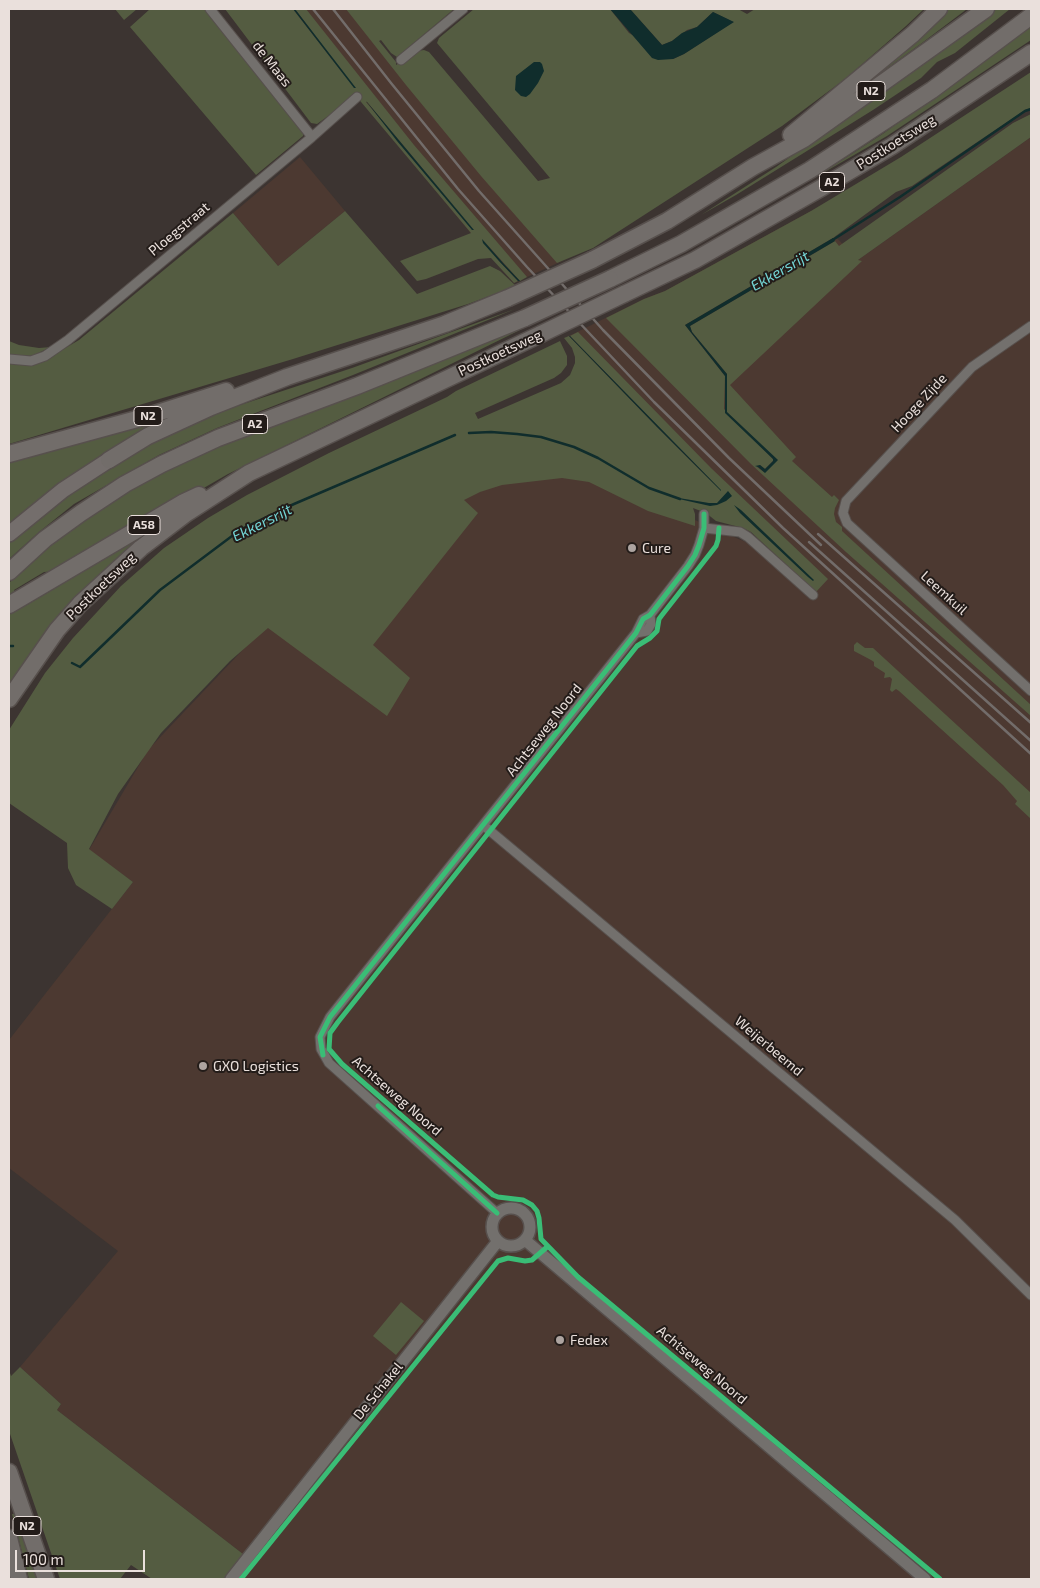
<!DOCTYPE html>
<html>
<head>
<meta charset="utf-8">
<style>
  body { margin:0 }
  #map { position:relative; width:1040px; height:1588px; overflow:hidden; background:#3c3431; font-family:"Exo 2",sans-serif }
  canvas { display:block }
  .frame { position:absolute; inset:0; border:10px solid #eae0dc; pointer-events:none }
  .scale { position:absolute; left:15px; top:1550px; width:130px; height:22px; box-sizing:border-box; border:2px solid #eae0dc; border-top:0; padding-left:6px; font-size:15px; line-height:18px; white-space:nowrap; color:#eae0dc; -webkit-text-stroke:4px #231c19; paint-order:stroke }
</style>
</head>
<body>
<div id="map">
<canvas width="1040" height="1588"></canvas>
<div class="frame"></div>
<div class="scale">100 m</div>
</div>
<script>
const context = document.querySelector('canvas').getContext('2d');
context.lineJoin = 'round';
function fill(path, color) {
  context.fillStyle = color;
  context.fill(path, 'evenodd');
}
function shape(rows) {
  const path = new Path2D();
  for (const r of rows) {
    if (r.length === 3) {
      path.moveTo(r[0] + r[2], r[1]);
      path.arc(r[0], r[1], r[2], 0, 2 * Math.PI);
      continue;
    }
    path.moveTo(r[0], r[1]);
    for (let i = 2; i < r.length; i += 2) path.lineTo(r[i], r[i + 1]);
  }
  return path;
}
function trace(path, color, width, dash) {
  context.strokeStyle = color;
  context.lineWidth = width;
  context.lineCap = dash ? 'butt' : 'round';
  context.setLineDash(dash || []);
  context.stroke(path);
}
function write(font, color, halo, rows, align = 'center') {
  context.font = font + ' "Exo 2",sans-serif';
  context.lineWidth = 4;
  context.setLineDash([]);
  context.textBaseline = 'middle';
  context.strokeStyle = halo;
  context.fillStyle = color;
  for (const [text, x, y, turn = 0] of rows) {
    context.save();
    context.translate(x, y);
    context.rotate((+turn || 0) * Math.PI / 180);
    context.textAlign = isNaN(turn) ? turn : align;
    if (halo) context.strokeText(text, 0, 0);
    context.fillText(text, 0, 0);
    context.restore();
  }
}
const built = shape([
  [289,9,351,9,387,55,562,261,514,283,484,249,356,95],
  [1031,137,1031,1579,225,1579,243,1554,57,1410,61,1404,20,1367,118,1251,9,1168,9,1040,133,882,89,850,148,750,272,619,440,507,514,478,591,475,748,543,810,599,817,591,728,492,723,498,565,338,644,299,665,291,811,211,858,260],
  [300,157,345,211,278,266,233,213]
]);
const green = shape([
  [115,9,137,9,124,20],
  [150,9,213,9,303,132,303,136,256,175,130,27],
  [225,9,293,9,355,89,295,9,306,9,414,145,527,277,520,281,482,239,499,261,518,281,514,283,491,258,478,259,426,279,417,281,400,261,471,233,356,96,317,124,311,123],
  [366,102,367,102,474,230],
  [346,9,454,9,397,57,391,53,381,40,379,41,396,62,396,65,417,51,424,50,429,52,538,181,550,178,437,43,439,38,474,9,610,9,629,33,673,59,684,54,733,22,713,12,697,27,687,30,672,41,662,45,630,9,738,9,747,14,755,9,924,9,906,26,845,79,782,126,593,248,557,263,481,176,406,85],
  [948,9,967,9,922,43,878,75,876,74],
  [993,9,1010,9,955,53,937,62,921,78,873,110,736,195,701,215,776,167,931,57],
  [1031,26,1031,40,887,136,816,177,884,133],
  [1031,72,1031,108,1025,110,912,186,896,192,833,238,685,325,725,376,724,409,773,459,773,461,765,469,760,465,757,467,764,472,777,460,727,412,727,374,692,332,690,326,835,241,839,246,1013,123,1031,114,1031,137,858,260,862,261,730,385,796,457,792,461,832,497,834,495,839,500,835,508,834,514,836,522,842,527,842,531,1031,705,1031,716,846,552,751,464,606,318,644,299,665,291,811,211,901,157],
  [345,211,417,294,490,266,500,271,516,286,468,304,293,359,9,444,9,364,30,364,45,360,79,340,233,213,278,266],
  [515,309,353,375,217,428,159,455,74,504,39,532,9,559,9,542,31,522,66,494,153,441,213,414,352,368],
  [526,327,228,474,60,571,44,572,14,590,25,606,139,538,144,538,9,689,9,583,49,544,128,490,220,444],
  [578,332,711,468,828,579,816,592,751,532,743,528,716,521,706,513,693,508,695,514,695,526,648,511,589,482,562,478,502,485,480,492,464,500,478,513,373,645,410,678,387,716,268,628,230,661,161,733,118,794,89,849,133,882,112,909,76,885,68,868,67,843,9,803,9,730,45,673,73,638,121,586,164,548,208,518,247,495,329,453,447,397,456,391,560,341,567,356,567,365,561,373,554,378,475,413,478,419,561,383,570,375,575,363,575,357,572,348,564,338,569,336,657,427,721,491,570,336],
  [9,341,19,345,39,348,51,347,32,356,9,355],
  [150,422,153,425,9,527,9,462],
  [857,642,865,648,873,648,1031,793,1031,819,1015,804,1017,801,1003,785,899,691,896,689,892,692,890,690,892,679,890,677,884,678,885,673,874,666,874,662,871,660,854,651,854,645],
  [401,1302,424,1321,396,1355,373,1336],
  [20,1367,61,1404,57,1410,243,1554,225,1579,152,1579,131,1565,120,1579,60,1579,9,1431,9,1370,11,1376],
  [12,1514,16,1514,40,1579,29,1579]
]);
const water = shape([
  [293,9,295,9,356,88,354,88],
  [610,9,630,9,662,45,672,41,682,33,697,27,713,12,734,22,684,54,673,59,658,60,652,58],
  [534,62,540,62,542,64,544,71,538,83,530,94,526,97,521,96,515,90,516,76],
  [366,101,367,102,474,230,472,230,397,141],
  [833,238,835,241,690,326,692,332,727,374,727,412,778,460,765,473,758,467,755,466,760,465,765,469,773,461,773,459,725,413,725,376,685,325],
  [482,239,503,263,520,281,518,281,499,261,483,243],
  [569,336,570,336,721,490,721,491,657,427],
  [728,491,732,496,726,501,717,505,710,506,679,499,679,498,709,503,717,503],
  [734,505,741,510,814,580,813,581,808,577,740,513]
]);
const stream = shape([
  [831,241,900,197,1025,111,1031,109],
  [469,433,491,432,517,434,541,437,574,447,598,458,649,488,680,499],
  [9,646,13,646],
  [72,663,80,667,160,590,240,530,294,504,455,435]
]);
const minor = shape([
  [210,9,312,137],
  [401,60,463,9],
  [1031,326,972,367,846,501,843,513,847,523,1031,691],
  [9,359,31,361,45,356,68,340,312,137,357,97],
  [704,528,740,532,748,537,813,595],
  [636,633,647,631,651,624,650,615],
  [483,825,955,1220,1031,1295],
  [497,1213,329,1063,321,1049,320,1037,330,1017,636,633,643,619,650,615,688,566,695,555,699,545,704,528,704,514]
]);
const tertiary = shape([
  [511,1227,19],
  [525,1240,925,1579],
  [231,1579,498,1241]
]);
const trunk = shape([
  [9,534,63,490,109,460]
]);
const motorway = shape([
  [791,135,913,34,939,9],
  [592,260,667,221,753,167,804,139,986,9],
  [610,279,681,244,810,170,932,90,1031,16],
  [624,294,695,260,821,188,892,146,1031,53],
  [9,454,148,416,226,391],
  [109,460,148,436,211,407,287,377,445,324,508,298],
  [9,572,45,539,81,513,125,484,162,464,218,438,357,386,525,318],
  [9,605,184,502,199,495],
  [9,699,57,630,80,604,141,548,187,513,249,473,541,334],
  [9,1472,46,1579],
  [9,1538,19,1579]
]);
const rail = shape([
  [313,9,458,189,527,267,654,402,783,528,1031,754],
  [333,9,391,83,479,191,603,330,729,458,821,545],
  [818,534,1031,723],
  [809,542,1031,741]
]);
const motorwayBridge = shape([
  [508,298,592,260],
  [525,318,610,279],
  [541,334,624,294]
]);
const cycleway = shape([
  [719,528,718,540,716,546,662,615,659,619,657,631,650,638,637,646,338,1022,330,1033,329,1049,342,1064,493,1195,498,1197,523,1200,532,1205,537,1211,539,1218,541,1239,578,1277,940,1579],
  [323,1055,320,1037,330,1017,636,633,643,619,650,615,688,566,695,555,699,545,704,528,704,514],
  [378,1106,497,1213],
  [241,1579,498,1261,508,1258,525,1261,532,1260,547,1247]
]);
const markers = [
  [632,548,5,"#ada4a0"],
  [203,1066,5,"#ada4a0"],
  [560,1340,5,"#ada4a0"]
];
const shields = [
  [871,91,28],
  [832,182,25],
  [148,416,28],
  [255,424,25],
  [144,525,32],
  [27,1526,28]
];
const shieldNames = [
  ["N2",871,91],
  ["A2",832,182],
  ["N2",148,416],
  ["A2",255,424],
  ["A58",144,525],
  ["N2",27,1526]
];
const streetNames = [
  ["de Maas",272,64,52],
  ["Postkoetsweg",896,142,-32],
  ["Ploegstraat",179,229,-40],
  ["Postkoetsweg",500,353,-25],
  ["Hooge Zijde",919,403,-47],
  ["Postkoetsweg",101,586,-44],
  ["Leemkuil",944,593,42],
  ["Achtseweg Noord",544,730,-52],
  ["Weijerbeemd",769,1046,40],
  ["Achtseweg Noord",397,1096,41],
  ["Achtseweg Noord",702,1365,40],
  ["De Schakel",378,1391,-51]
];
const poiNames = [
  ["Cure",642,548],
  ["GXO Logistics",213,1066],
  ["Fedex",570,1340]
];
const waterNames = [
  ["Ekkersrijt",780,271,-30],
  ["Ekkersrijt",262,523,-27]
];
fill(built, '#4c3931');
fill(green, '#545c41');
fill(water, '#102d2c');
trace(stream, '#102d2c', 2.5);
trace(minor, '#57504d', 11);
trace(tertiary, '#57504d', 14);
trace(trunk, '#57504d', 18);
trace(motorway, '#57504d', 19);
trace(minor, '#73706d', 9);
trace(tertiary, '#73706d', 11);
trace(trunk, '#746e6c', 15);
trace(motorway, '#726d6a', 16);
trace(rail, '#726c6a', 2.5);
trace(motorwayBridge, '#57504d', 19, []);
trace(motorwayBridge, '#726d6a', 16);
trace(cycleway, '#3abd76', 5);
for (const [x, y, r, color] of markers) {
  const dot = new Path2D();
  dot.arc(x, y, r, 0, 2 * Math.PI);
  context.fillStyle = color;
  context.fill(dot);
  trace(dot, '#231c19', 2);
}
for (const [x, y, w] of shields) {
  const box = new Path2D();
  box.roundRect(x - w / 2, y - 9.5, w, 19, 4);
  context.fillStyle = '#231c19';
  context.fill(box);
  trace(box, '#eae0dc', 1);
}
write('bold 12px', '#eae0dc', null, shieldNames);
write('14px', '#eae0dc', '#231c19', streetNames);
write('14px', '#eae0dc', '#231c19', poiNames, 'left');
write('italic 15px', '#73d5d5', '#231c19', waterNames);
</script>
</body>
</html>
